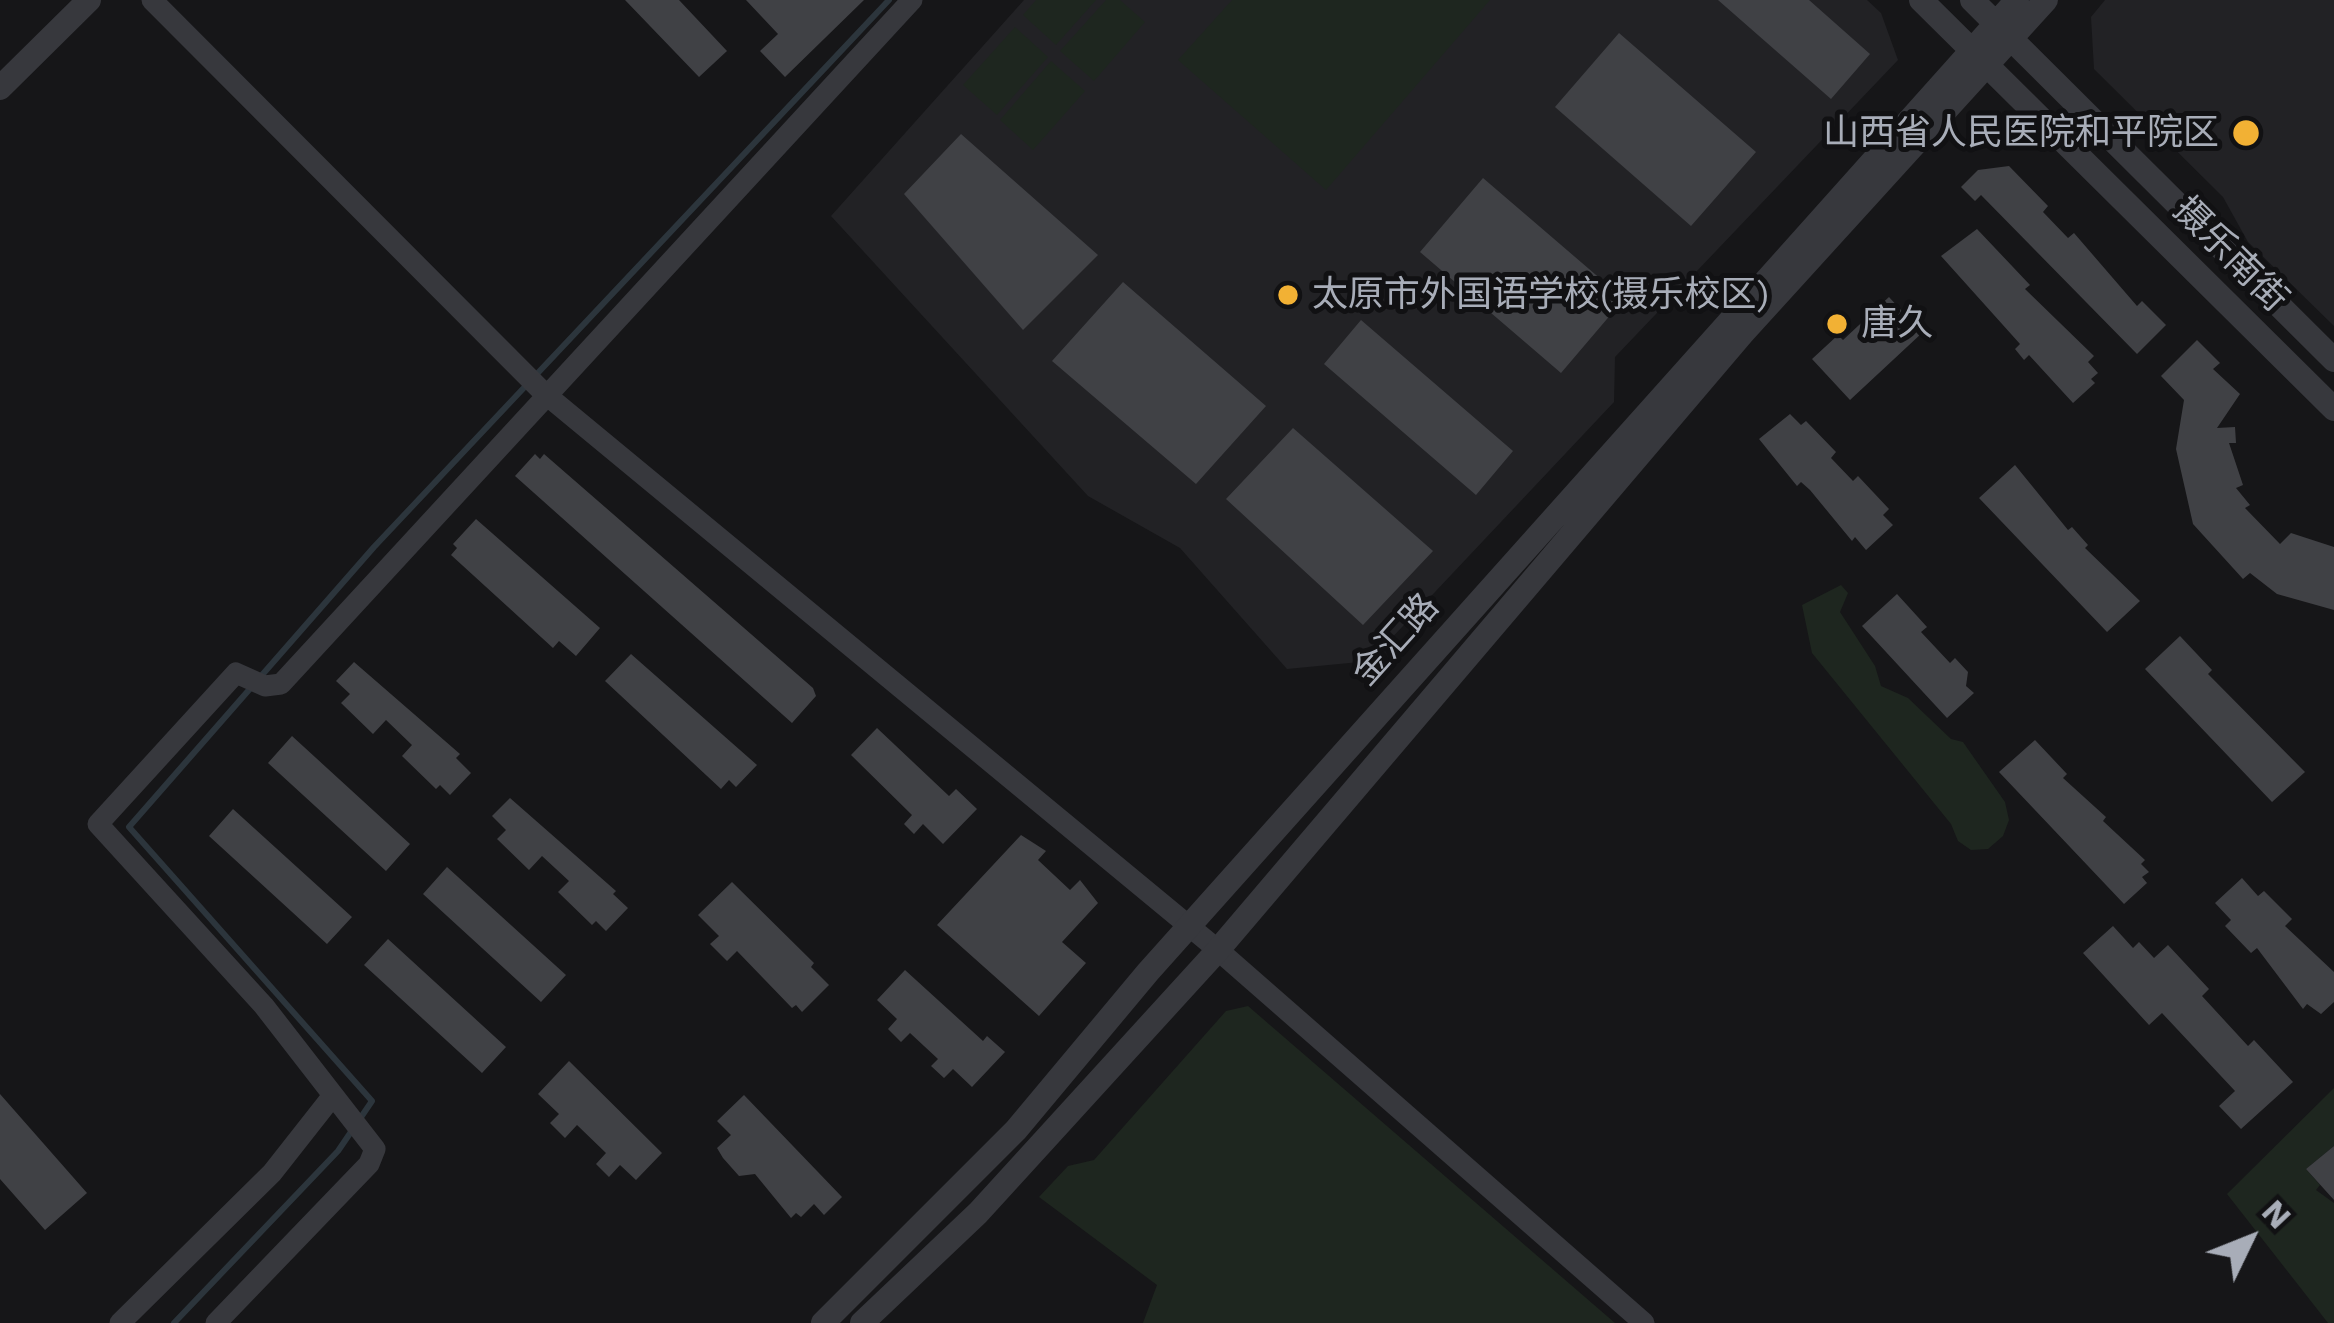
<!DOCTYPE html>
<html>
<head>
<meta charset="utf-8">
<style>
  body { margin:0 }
  #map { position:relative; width:2334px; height:1323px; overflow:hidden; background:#161618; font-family:"Work Sans",sans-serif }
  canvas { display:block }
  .north { position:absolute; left:2190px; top:1179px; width:120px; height:120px; -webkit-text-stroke:9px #111113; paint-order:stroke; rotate:47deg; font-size:33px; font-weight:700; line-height:48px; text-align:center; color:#a8adb8 }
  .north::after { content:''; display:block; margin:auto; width:42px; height:54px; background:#a8adb8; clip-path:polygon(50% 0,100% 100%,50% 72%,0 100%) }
</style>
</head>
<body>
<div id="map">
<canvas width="2334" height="1323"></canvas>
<div class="north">N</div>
</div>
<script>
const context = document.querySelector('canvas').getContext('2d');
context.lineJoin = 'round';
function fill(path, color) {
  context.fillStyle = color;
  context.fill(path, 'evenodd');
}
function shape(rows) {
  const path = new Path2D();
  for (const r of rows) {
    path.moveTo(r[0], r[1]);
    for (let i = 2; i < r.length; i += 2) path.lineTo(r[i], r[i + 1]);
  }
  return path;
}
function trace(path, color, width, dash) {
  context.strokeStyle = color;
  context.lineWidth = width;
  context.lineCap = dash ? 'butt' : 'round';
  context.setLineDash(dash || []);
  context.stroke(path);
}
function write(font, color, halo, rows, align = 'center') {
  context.font = font + ' "Work Sans","Noto Sans SC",sans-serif';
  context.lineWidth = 10;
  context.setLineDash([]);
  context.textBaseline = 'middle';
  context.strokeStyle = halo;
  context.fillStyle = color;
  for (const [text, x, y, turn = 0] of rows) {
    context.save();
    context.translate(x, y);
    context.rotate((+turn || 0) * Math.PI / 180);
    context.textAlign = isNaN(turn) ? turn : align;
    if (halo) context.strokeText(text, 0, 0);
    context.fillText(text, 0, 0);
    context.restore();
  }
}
const built = shape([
  [1024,0,1867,0,1881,13,1898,60,1615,357,1614,402,1370,661,1287,669,1180,548,1088,496,831,216],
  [2105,0,2334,0,2334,326,2248,242,2223,197,2094,69,2091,17]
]);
const green = shape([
  [1036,0,1096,0,1056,45,1023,15],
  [1106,0,1120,0,1145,22,1094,81,1060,51],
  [1232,0,1490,0,1326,190,1178,60],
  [1015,27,1048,57,997,115,963,85],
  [1051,61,1085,91,1033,150,1000,120],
  [1841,585,1848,593,1840,612,1875,666,1881,686,1908,698,1951,739,1963,742,2005,802,2009,820,2003,836,1988,849,1971,850,1958,841,1951,824,1812,653,1802,605],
  [1248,1006,1615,1323,1143,1323,1157,1285,1039,1197,1068,1166,1094,1160,1226,1011],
  [2334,1088,2334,1146,2306,1169,2320,1185,2316,1190,2334,1203,2334,1323,2328,1323,2227,1194]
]);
const stream = shape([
  [174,1323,338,1151,372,1101,129,827,374,547,889,0]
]);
const building = shape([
  [625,0,679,0,727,51,699,77],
  [746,0,864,0,785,77,760,51,778,34],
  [1718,0,1809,0,1870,54,1831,99],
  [1619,33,1756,152,1691,226,1555,107],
  [961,134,1098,255,1023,330,904,194],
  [2009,166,2048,206,2043,212,2068,238,2074,233,2137,306,2142,301,2166,325,2137,354,1981,195,1975,201,1961,187,1978,170],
  [1483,178,1624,299,1561,373,1420,252],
  [1977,229,2030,285,2025,289,2094,356,2088,362,2098,373,2091,379,2095,383,2073,403,2029,355,2024,360,2015,349,2020,344,1941,256],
  [1123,282,1266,406,1196,484,1052,361],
  [1889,297,1922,333,1850,400,1812,359,1838,335,1843,340],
  [1361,320,1513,451,1476,495,1324,364],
  [2197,340,2220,363,2213,369,2240,394,2217,428,2235,427,2236,443,2229,443,2243,485,2236,488,2250,505,2245,508,2280,544,2291,533,2334,547,2334,610,2277,594,2250,573,2243,579,2193,524,2176,449,2184,400,2161,376],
  [1790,414,1801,425,1806,421,1836,452,1831,458,1853,481,1858,476,1889,509,1883,515,1893,525,1866,550,1855,537,1852,541,1810,490,1801,482,1797,486,1759,439],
  [1293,428,1433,551,1363,625,1226,499],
  [535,454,540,459,544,454,813,688,816,696,792,723,515,476],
  [2015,465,2068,530,2072,527,2088,545,2085,548,2140,601,2107,632,1979,498],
  [476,519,600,628,576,656,559,641,553,648,451,555,457,548,453,544],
  [1897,594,1927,627,1921,632,1950,663,1955,658,1968,672,1966,686,1974,693,1947,718,1862,626],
  [2180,636,2212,670,2208,674,2305,772,2272,802,2145,669],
  [631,654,757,765,736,787,729,780,721,789,605,681],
  [354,662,460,754,456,758,471,773,450,795,440,785,436,789,402,756,412,745,386,720,373,734,341,703,350,694,336,681],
  [877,728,949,796,956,789,977,809,943,844,923,824,914,834,904,824,912,815,851,755],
  [292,736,410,844,386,871,268,763],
  [2035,740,2067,774,2063,778,2106,817,2103,821,2145,860,2141,864,2149,872,2142,877,2147,883,2124,904,1999,772],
  [510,798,616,891,613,894,628,908,606,931,596,921,592,925,558,892,569,881,542,856,529,870,497,839,506,830,492,816],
  [233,809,352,917,327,944,209,836],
  [1021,835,1046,851,1038,860,1070,890,1080,880,1098,903,1062,942,1086,963,1039,1016,937,925],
  [447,867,566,975,541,1002,423,894],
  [2242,878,2258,896,2264,891,2292,919,2285,926,2334,972,2334,1002,2321,1014,2307,1004,2303,1009,2257,948,2251,953,2225,926,2231,920,2215,903],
  [732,882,814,963,811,967,829,985,802,1012,796,1005,792,1008,737,951,727,961,710,944,719,936,698,915],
  [2113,926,2133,948,2139,942,2154,958,2168,945,2209,989,2202,996,2248,1046,2254,1040,2293,1082,2241,1129,2219,1106,2235,1091,2162,1013,2149,1025,2083,953],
  [388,939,506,1047,482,1073,364,965],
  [905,970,983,1041,987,1036,1005,1052,972,1087,953,1069,944,1078,931,1066,938,1059,910,1033,901,1042,888,1029,897,1019,877,1000],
  [569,1061,662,1153,636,1180,620,1165,609,1177,596,1164,606,1153,577,1125,565,1138,550,1123,559,1114,538,1094],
  [0,1094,87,1193,45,1230,0,1179],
  [744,1095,842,1197,824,1215,814,1204,801,1217,796,1213,791,1218,755,1174,739,1176,723,1158,717,1148,731,1135,717,1121],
  [2334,1146,2334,1200,2306,1169]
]);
const minor = shape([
  [152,0,544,393,1218,950,1644,1323],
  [120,1323,272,1173,331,1098],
  [216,1323,369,1164,375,1149,264,1006,98,824,236,673,265,686,281,684,912,0]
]);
const tertiary = shape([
  [1921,0,2334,409],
  [1972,0,2334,360],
  [0,88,89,0],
  [823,1323,1016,1130,1148,972,2017,0],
  [862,1323,978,1213,1218,950,1742,334,2046,0]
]);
const markers = [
  [2246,133,15,"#f2b134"],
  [1288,295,12,"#f2b134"],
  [1837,324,12,"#f2b134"]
];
const poiNames = [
  ["山西省人民医院和平院区",2219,133,"right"],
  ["太原市外国语学校(摄乐校区)",1312,295],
  ["唐久",1861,324]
];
const streetNames = [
  ["摄乐南街",2230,255,45],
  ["金汇路",1396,640,-48]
];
fill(built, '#222225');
fill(green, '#1e261f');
trace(stream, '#2c353c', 6);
fill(building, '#404145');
trace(minor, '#37383d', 21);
trace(tertiary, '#37383d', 24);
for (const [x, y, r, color] of markers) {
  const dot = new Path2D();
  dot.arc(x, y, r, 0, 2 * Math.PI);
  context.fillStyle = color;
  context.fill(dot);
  trace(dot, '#111113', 4.5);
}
write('36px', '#a8adb8', '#111113', poiNames, 'left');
write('36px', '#a8adb8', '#111113', streetNames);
</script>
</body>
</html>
